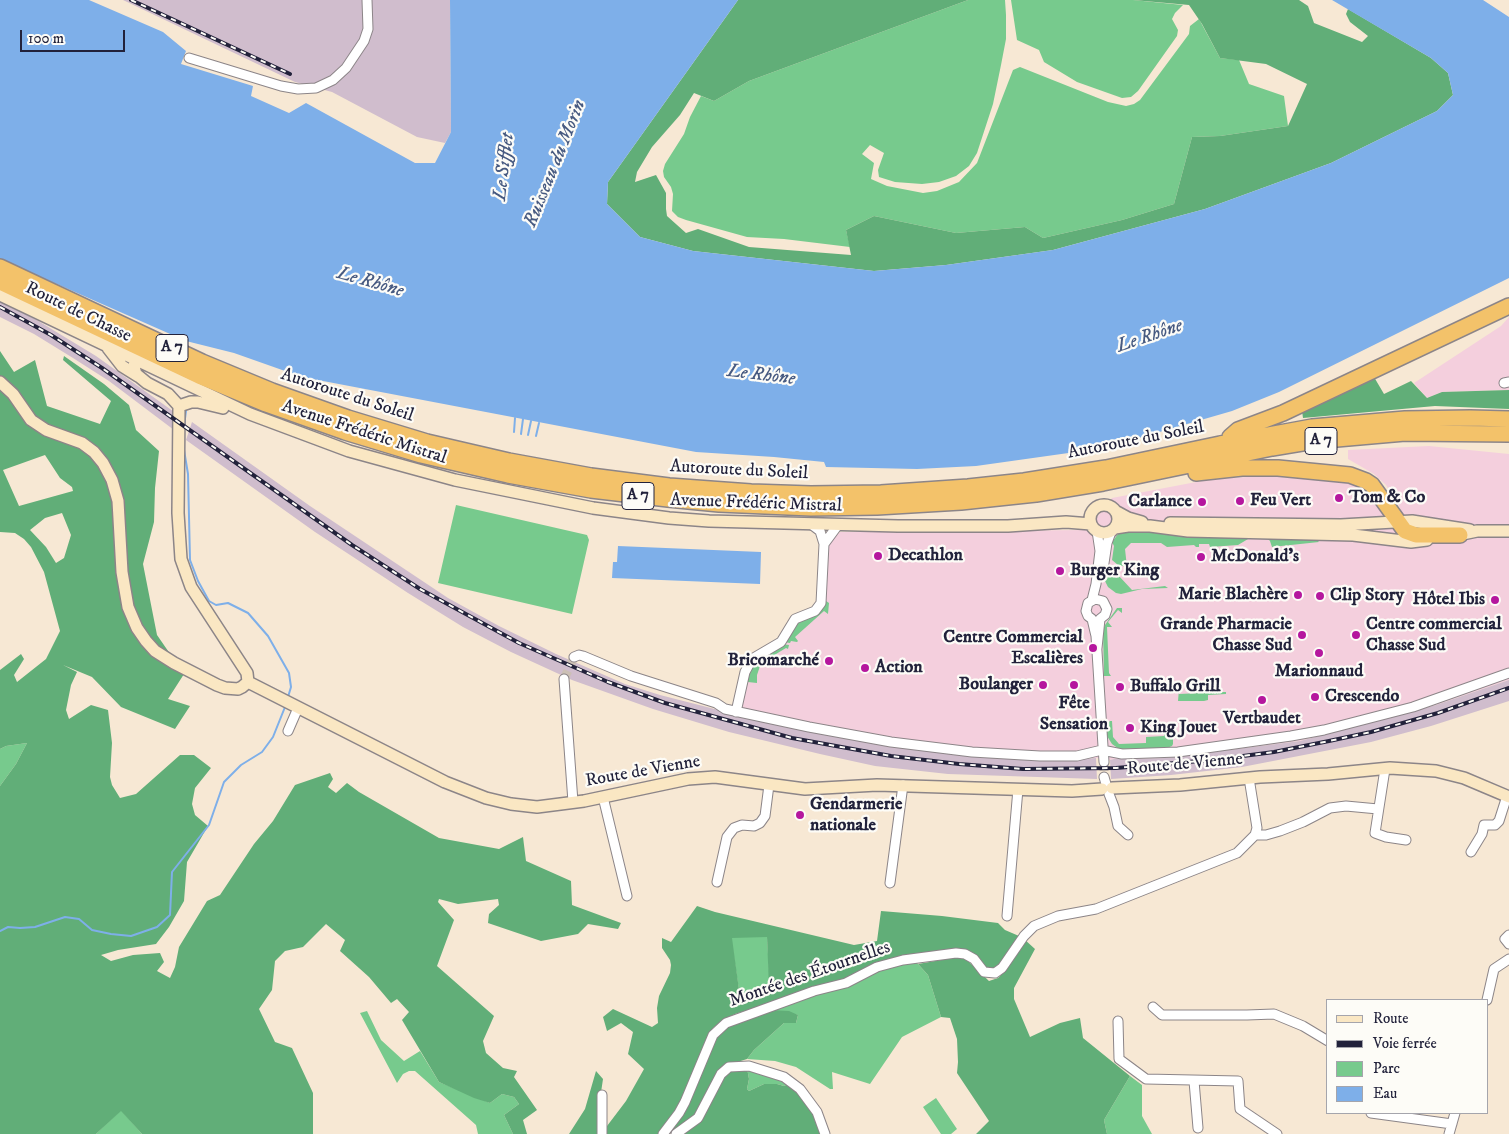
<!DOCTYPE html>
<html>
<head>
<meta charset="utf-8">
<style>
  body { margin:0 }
  #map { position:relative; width:1509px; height:1134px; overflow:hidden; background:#f7e8d4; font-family:"IM FELL DW Pica",serif }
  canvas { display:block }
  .legend { position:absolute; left:1326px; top:999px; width:162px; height:115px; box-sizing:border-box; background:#fdfcf7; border:1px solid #a5a5ac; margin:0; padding:6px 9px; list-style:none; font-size:15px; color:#22223b }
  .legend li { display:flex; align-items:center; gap:10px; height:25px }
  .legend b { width:25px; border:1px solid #a5a5ac }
  .scale { position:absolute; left:20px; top:30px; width:105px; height:22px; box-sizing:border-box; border:2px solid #22223b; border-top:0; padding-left:6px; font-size:15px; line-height:18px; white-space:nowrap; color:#22223b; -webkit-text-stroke:4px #fdfcf7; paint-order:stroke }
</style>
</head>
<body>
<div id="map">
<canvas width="1509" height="1134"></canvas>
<ul class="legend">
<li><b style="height:6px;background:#fae7c3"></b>Route</li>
<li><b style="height:6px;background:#22223b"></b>Voie ferrée</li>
<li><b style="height:14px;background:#77ca8d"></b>Parc</li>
<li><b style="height:14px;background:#7eafe9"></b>Eau</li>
</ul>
<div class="scale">100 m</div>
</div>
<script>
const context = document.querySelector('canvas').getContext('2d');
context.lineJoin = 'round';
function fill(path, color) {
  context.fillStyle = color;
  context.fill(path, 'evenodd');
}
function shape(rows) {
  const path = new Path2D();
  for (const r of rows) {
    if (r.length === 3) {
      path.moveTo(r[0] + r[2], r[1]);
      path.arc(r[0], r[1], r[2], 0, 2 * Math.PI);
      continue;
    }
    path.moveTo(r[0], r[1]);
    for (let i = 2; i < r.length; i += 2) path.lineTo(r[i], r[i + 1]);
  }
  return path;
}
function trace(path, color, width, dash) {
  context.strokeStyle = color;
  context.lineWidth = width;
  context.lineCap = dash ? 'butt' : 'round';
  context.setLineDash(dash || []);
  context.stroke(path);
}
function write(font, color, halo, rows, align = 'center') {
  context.font = font + ' "IM FELL DW Pica",serif';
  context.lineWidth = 4.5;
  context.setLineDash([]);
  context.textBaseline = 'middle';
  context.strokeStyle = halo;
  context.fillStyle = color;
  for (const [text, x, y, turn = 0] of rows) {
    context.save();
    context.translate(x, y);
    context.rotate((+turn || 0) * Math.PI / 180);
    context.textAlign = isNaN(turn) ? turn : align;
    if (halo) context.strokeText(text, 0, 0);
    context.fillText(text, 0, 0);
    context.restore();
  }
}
const built = shape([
  [1509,317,1509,390,1442,392,1427,398,1414,383,1501,326],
  [1429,446,1509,454,1509,680,1436,705,1300,741,1165,758,1114,759,1110,760,1096,758,1010,758,742,716,743,707,742,701,748,669,814,615,825,588,829,545,834,538,840,532,1087,530,1112,498,1212,479,1265,476,1347,481,1363,487,1379,504,1400,508,1386,485,1374,474,1348,459,1348,450]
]);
const industrial = shape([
  [123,0,450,0,451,132,445,143,417,137,332,92,295,82],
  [0,302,35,319,96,356,177,414,174,430,109,381,73,358,34,334,0,317],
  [192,422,310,506,448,598,499,626,556,654,625,684,660,695,742,716,818,733,1076,759,1096,758,1097,779,948,774,875,766,820,754,729,732,653,709,572,680,511,652,463,627,408,593,315,532,186,440],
  [1509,680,1509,701,1431,726,1371,742,1242,767,1171,775,1111,779,1110,760,1114,759,1165,758,1300,741,1436,705]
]);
const green = shape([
  [968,0,1005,0,1006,15,1006,39,1001,65,993,104,977,153,969,166,956,176,939,182,922,184,895,182,879,177,878,170,884,153,870,145,862,154,874,163,871,179,887,186,923,193,937,191,959,182,977,163,1013,70,1020,67,1108,102,1126,106,1134,104,1140,100,1189,34,1190,26,1199,19,1220,58,1239,60,1249,84,1284,96,1288,126,1220,136,1192,137,1174,204,1122,220,1043,238,1025,227,956,233,874,216,846,230,850,247,784,239,747,237,686,220,678,217,672,211,673,194,671,187,664,177,663,171,665,164,684,134,690,117,701,96,714,101,749,81],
  [1011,0,1133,0,1183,5,1175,13,1172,19,1178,30,1177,36,1138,91,1131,97,1122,98,1077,82,1044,62,1039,50,1017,40],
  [456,505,587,535,589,540,572,614,438,583],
  [1127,530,1315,538,1319,542,1272,547,1270,541,1268,539,1248,539,1238,545,1210,547,1209,544,1199,544,1199,547,1196,547,1194,545,1167,547,1161,543,1131,543,1125,549,1127,567,1118,565,1112,560,1114,546,1112,542,1118,534],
  [1110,567,1116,573,1114,575,1116,578,1119,576,1132,590,1165,586,1168,588,1142,589,1121,594,1116,593,1108,587,1105,581,1105,569],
  [826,601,829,603,828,614,824,611,795,637,798,641,797,642,791,641,790,643,784,642,796,624],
  [1117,608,1122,608,1122,613,1118,610,1108,622,1112,627,1107,627,1109,673,1111,676,1104,676,1103,630,1105,625],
  [782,644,789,645,788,649,786,648,761,663,757,675,757,683,748,682,743,701,742,700,751,663],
  [1179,689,1179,694,1223,692,1226,692,1226,694,1208,695,1208,700,1204,701,1178,701],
  [1110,721,1112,721,1113,737,1119,744,1146,743,1146,737,1164,736,1164,731,1173,730,1173,744,1172,746,1167,748,1119,749,1112,744,1107,736,1106,725],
  [27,743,16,764,0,786,0,749,6,746],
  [731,937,767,937,770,988,740,997],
  [917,963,928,975,941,1017,902,1037,870,1084,832,1072,833,1089,830,1089,796,1067,775,1061,747,1059,754,1050,784,1023,796,1023,798,1015,770,1010,879,969,890,966],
  [367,1011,381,1040,404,1061,420,1051,439,1082,490,1103,502,1094,514,1097,519,1104,504,1115,513,1134,478,1134,476,1125,415,1071,409,1071,403,1074,397,1083,360,1013],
  [747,1068,790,1083,784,1086,777,1084,764,1084,749,1091,747,1089,749,1079],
  [1130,1076,1142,1085,1142,1116,1152,1134,1107,1134,1104,1120],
  [936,1098,957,1129,951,1134,941,1134,923,1107],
  [121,1110,142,1134,96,1134]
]);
const forest = shape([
  [738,0,968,0,749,81,714,101,694,93,680,115,652,147,637,172,635,182,656,175,666,193,666,209,667,216,686,233,698,229,749,247,851,255,846,230,874,216,956,233,1025,227,1043,238,1122,220,1174,204,1192,137,1220,136,1288,126,1307,84,1266,64,1220,58,1202,24,1189,5,1133,0,1299,0,1308,6,1314,23,1362,42,1368,36,1350,22,1346,14,1348,9,1431,58,1448,73,1453,95,1437,111,1331,163,1205,209,1053,250,946,265,874,271,693,251,640,237,607,204,608,182],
  [0,351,14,372,35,360,47,406,100,424,111,401,63,360,64,356,104,384,129,405,136,430,159,451,155,488,154,522,143,564,157,635,184,674,168,699,190,706,175,729,121,707,92,677,63,665,77,672,71,685,66,710,69,719,91,705,108,710,112,743,110,777,112,785,120,798,136,794,180,755,194,755,211,768,195,788,192,804,195,815,208,826,187,862,184,901,169,927,156,944,118,950,101,955,111,961,133,955,160,953,164,962,157,971,170,978,175,967,179,947,207,901,220,895,254,844,273,821,295,785,330,773,333,779,328,787,336,793,347,783,359,792,439,838,499,849,523,837,526,861,571,881,572,905,621,923,618,929,588,924,578,934,541,941,488,923,489,914,499,905,498,899,458,904,439,899,438,902,454,920,437,966,494,1016,483,1041,486,1053,503,1068,517,1071,514,1077,537,1110,523,1120,527,1134,513,1134,504,1115,519,1104,514,1097,502,1094,490,1103,474,1098,439,1082,402,1020,409,1012,397,999,391,1003,369,977,340,951,345,940,326,924,303,947,285,951,275,961,272,990,259,1009,275,1042,292,1048,313,1093,313,1134,142,1134,121,1111,96,1134,0,1134,0,786,16,764,27,743,6,746,0,749,0,670,21,654,24,659,14,675,17,682,46,659,60,631,44,572,31,547,24,539,15,533,0,532],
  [45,455,60,478,72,487,73,491,19,506,3,470],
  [62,513,71,535,64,558,56,563,46,547,30,530,45,518],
  [1374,377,1384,394,1411,381,1427,398,1442,392,1509,390,1509,409,1435,406,1303,418,1302,411],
  [697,906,715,912,854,945,877,941,881,911,942,916,998,923,1005,930,1019,936,996,970,988,970,972,954,886,960,870,965,849,978,735,1014,723,1020,713,1028,707,1039,684,1095,674,1113,658,1134,604,1134,604,1130,626,1101,644,1069,628,1054,633,1032,621,1023,607,1031,603,1017,613,1009,652,1027,658,1023,657,1008,659,996,670,973,671,965,670,960,662,948,662,938,671,942],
  [767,937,769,988,740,997,732,938],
  [1024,939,1035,949,1014,988,1014,999,1030,1037,1060,1023,1080,1018,1083,1038,1130,1076,1104,1120,1107,1134,976,1134,989,1121,957,1073,958,1062,957,1039,950,1018,941,1017,928,975,918,964,958,957,966,959,989,981,998,978,1005,971],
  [770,1010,789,1011,798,1015,796,1023,784,1023,754,1050,747,1059,725,1066,693,1119,687,1124,672,1132,671,1129,715,1040,729,1026],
  [747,1068,749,1079,747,1089,749,1091,764,1084,777,1084,784,1086,790,1083,810,1104,822,1134,682,1134,727,1074,731,1070],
  [596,1071,603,1079,599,1106,598,1134,569,1134,585,1109]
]);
const water = shape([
  [0,0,89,0,163,32,186,51,181,64,253,86,251,96,289,113,306,103,415,163,435,163,451,132,450,0,738,0,608,182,607,204,640,237,693,251,874,271,946,265,1053,250,1205,209,1331,163,1437,111,1453,95,1448,73,1431,58,1332,0,1483,0,1509,17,1509,278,1279,392,1232,411,1104,448,976,466,917,469,826,467,824,462,774,457,696,452,302,377,234,353,186,341,0,259],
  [618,546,761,552,760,584,612,578,613,562,617,562]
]);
const stream = shape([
  [184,426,186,411],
  [514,432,515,418],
  [521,434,523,419],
  [528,435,531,421],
  [536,436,539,423],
  [184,450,188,474,190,560,198,581,209,601,216,605,228,603,248,613,268,636,289,673,291,687,288,697],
  [0,931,8,927,20,928,35,927,65,917,79,919,92,930,111,934,131,936,157,927,170,915,172,872,209,825,224,782,241,765,262,752,273,737,285,707]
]);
const streetTunnel = shape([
  [564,679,574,657],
  [1104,762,1104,777]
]);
const street = shape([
  [189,58,281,86,298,89,316,88,333,80,346,68,364,41,368,29,367,0],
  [1504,383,1509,382],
  [824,544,838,525],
  [1104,563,1107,543,1111,532],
  [1092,600,1096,584,1100,551,1097,531],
  [1097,648,1100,619,1105,615,1107,609,1103,601,1095,599,1088,603,1086,611,1088,616,1092,619,1096,636,1104,762],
  [574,657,579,655,583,656,631,676,716,703,725,709,809,727,891,742,972,752,1040,756,1077,756,1102,750,1122,754,1178,752,1291,736,1324,730,1413,707,1509,673],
  [564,679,573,802],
  [736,712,745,672,752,659,781,642,795,619,815,611,821,603,824,544,820,531,812,525],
  [288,731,298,708],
  [1385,769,1375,833,1386,837,1406,840],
  [1104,777,1106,784],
  [1109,794,1114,807,1118,826,1128,835],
  [603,797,627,896],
  [1255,835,1266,835,1280,831,1303,822,1330,808,1346,806,1378,809],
  [1471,852,1482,834,1484,825,1495,825,1499,821,1507,796],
  [717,882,727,837,734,828,742,825,754,826,760,823,765,816,769,785],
  [890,883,903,785],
  [1007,916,1018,789],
  [1509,935,1505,939,1509,944],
  [1487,1000,1494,969,1509,959],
  [1153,1007,1162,1015,1247,1015,1274,1014,1303,1026,1328,1041],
  [1118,1021,1119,1059,1146,1079,1238,1081,1240,1109,1277,1134],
  [1194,1081,1198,1128],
  [1371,1113,1452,1124],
  [602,1134,602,1095],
  [663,1134,679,1113,685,1102,713,1035,726,1023,814,991,846,983,877,967,903,960,956,953,965,954,974,959,984,972,995,973,1002,968,1024,936,1034,926,1058,916,1096,909,1237,853,1255,835,1257,828,1249,778],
  [676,1134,698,1118,721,1074,729,1067,749,1066,784,1077,800,1089,817,1112,825,1134],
  [1449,1134,1455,1113]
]);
const secondary = shape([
  [0,295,250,414,349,451,455,480,593,508,669,518,709,521,898,526,1008,526,1066,522,1091,524],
  [108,348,122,366,138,376],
  [135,360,134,367,136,374,147,383,168,394,179,406,178,513,181,559,191,587,247,673,248,682],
  [0,382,13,394,31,420,46,430,82,443,94,452,103,463,112,480,118,501,122,572,128,607,137,628,146,641,155,651,174,663,217,685,225,688,238,689,242,687,248,682],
  [179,406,191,402,198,402,223,408],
  [1104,519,14],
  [1117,512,1128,518,1142,522],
  [1170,523,1341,525,1412,521,1470,530],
  [1115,528,1128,526,1150,526,1188,531,1353,535,1411,542,1427,540],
  [1453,536,1477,531,1509,531],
  [248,682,445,782,486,798,511,804,537,807,584,801,688,779,715,777,805,789,877,785,1072,791,1102,789],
  [1112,788,1180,785,1260,777,1328,774,1390,768,1436,771,1464,778,1509,797]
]);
const highway = shape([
  [0,267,202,362,272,391,348,418,427,442,509,461,591,476,669,486,751,492,811,494,881,493,968,487,1024,481,1106,468,1220,444,1312,427,1405,419,1470,418,1509,419],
  [0,282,199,376,266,404,345,432,421,455,508,475,591,490,668,499,719,504,811,508,877,507,961,502,1036,494,1103,483,1272,448,1314,441,1405,433,1509,434],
  [1230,437,1238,430,1283,413,1509,306],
  [1196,473,1242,468,1278,468,1350,475,1366,481,1372,485,1405,531,1416,535,1460,535]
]);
const rail = shape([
  [131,0,290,74],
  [0,307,51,335,102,368,352,545,420,589,519,643,608,682,665,703,792,738,891,756,959,764,1023,769,1116,768,1212,760,1274,752,1329,741,1371,732,1438,713,1509,688]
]);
const markers = [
  [1339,498,5,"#b5179e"],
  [1240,501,5,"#b5179e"],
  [1202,502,5,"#b5179e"],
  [878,556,5,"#b5179e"],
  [1201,557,5,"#b5179e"],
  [1060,571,5,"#b5179e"],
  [1298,595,5,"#b5179e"],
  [1320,596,5,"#b5179e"],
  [1495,600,5,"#b5179e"],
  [1302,635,5,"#b5179e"],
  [1356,635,5,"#b5179e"],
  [1093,648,5,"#b5179e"],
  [1319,653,5,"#b5179e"],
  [829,661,5,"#b5179e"],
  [865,668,5,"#b5179e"],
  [1043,685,5,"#b5179e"],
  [1074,685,5,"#b5179e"],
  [1120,687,5,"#b5179e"],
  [1315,697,5,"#b5179e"],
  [1262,700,5,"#b5179e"],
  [1130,728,5,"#b5179e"],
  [800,815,5,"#b5179e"]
];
const shields = [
  [172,348,32],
  [1321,441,32],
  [638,496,32]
];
const shieldNames = [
  ["A 7",172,348],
  ["A 7",1321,441],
  ["A 7",638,496]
];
const streetNames = [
  ["Route de Chasse",78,313,26],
  ["Autoroute du Soleil",347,396,18],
  ["Avenue Frédéric Mistral",364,433,18],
  ["Autoroute du Soleil",1136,441,-11],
  ["Autoroute du Soleil",739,471,3],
  ["Avenue Frédéric Mistral",756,504,2],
  ["Route de Vienne",1185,765,-5],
  ["Route de Vienne",643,772,-10],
  ["Montée des Étournelles",810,975,-19]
];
const poiNames = [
  ["Tom & Co",1349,498],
  ["Feu Vert",1250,501],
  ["Carlance",1192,502,"right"],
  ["Decathlon",888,556],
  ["McDonald's",1211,557],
  ["Burger King",1070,571],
  ["Marie Blachère",1288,595,"right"],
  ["Clip Story",1330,596],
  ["Hôtel Ibis",1485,600,"right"],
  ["Grande Pharmacie",1292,625,"right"],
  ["Chasse Sud",1292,646,"right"],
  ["Centre commercial",1366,625],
  ["Chasse Sud",1366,646],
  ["Centre Commercial",1083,638,"right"],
  ["Escalières",1083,659,"right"],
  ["Bricomarché",819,661,"right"],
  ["Action",875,668],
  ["Marionnaud",1319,672,"center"],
  ["Boulanger",1033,685,"right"],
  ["Buffalo Grill",1130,687],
  ["Crescendo",1325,697],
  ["Fête",1074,704,"center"],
  ["Sensation",1074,725,"center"],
  ["Vertbaudet",1262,719,"center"],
  ["King Jouet",1140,728],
  ["Gendarmerie",810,805],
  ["nationale",810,826]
];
const waterNames = [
  ["Ruisseau du Morin",556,164,-68],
  ["Le Sifflet",505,167,-83],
  ["Le Rhône",370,283,16],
  ["Le Rhône",1150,337,-19],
  ["Le Rhône",761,376,7]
];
fill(built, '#f4cfdd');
fill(industrial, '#d0bdcd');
fill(green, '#77ca8d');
fill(forest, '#61ae78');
fill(water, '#7eafe9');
trace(stream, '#7eafe9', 2);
trace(streetTunnel, '#ccc0b5', 9, [9, 4.5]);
trace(street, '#8c8588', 11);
trace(secondary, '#8c8588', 14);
trace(highway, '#8c8588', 18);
trace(street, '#fff', 9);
trace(secondary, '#fae7c3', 11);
trace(highway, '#f3c26a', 15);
trace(rail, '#22223b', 4);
trace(rail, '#fdfcf7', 2, [5.5]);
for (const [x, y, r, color] of markers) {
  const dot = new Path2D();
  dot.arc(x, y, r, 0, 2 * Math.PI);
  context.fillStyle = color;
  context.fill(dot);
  trace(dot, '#fdfcf7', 2);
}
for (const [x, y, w] of shields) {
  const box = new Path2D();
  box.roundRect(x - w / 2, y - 13.5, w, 27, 4);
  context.fillStyle = '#fdfcf7';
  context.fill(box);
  trace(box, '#22223b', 1);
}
write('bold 16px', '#22223b', null, shieldNames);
write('18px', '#22223b', '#fdfcf7', streetNames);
write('bold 18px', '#22223b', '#fdfcf7', poiNames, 'left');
write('italic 19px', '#475a81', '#fdfcf7', waterNames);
</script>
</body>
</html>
